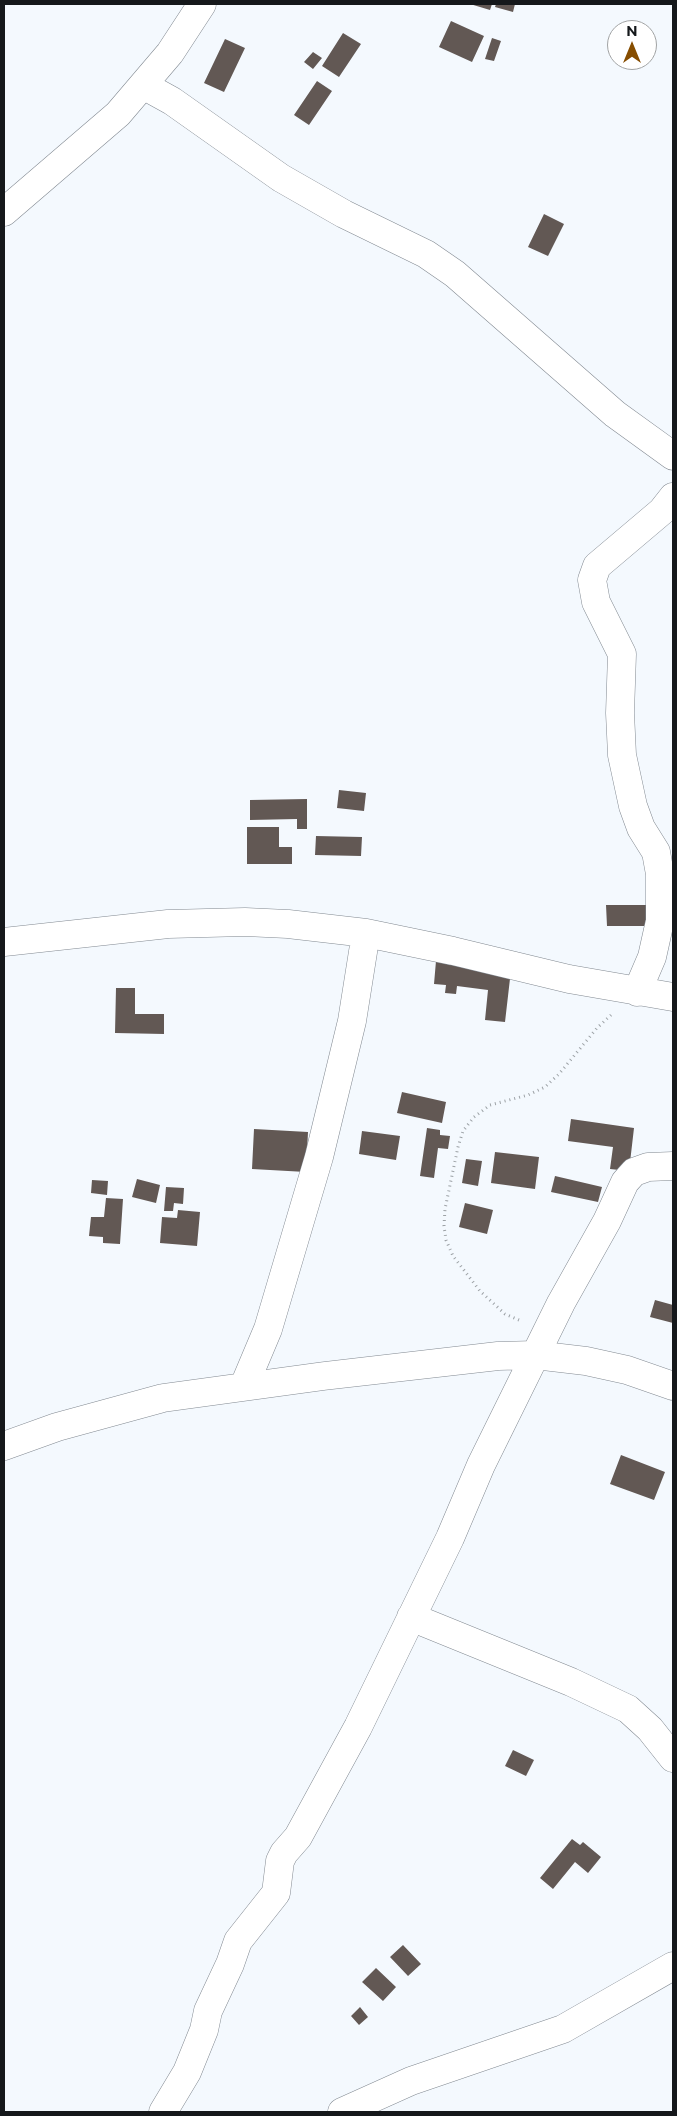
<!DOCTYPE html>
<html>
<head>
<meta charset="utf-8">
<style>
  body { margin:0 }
  #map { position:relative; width:677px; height:2116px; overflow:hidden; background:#f4f9fe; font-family:Montserrat,sans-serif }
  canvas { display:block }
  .frame { position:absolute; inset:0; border:5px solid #15181b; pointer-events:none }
  .north { position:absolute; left:607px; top:20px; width:50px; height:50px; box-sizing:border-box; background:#fff; border:1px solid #a1a3a4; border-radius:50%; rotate:0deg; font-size:14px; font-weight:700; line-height:20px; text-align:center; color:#15181b }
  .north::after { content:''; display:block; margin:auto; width:18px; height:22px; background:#864d00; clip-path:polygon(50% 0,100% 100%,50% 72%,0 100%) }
</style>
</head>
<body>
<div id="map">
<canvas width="677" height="2116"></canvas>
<div class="frame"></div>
<div class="north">N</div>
</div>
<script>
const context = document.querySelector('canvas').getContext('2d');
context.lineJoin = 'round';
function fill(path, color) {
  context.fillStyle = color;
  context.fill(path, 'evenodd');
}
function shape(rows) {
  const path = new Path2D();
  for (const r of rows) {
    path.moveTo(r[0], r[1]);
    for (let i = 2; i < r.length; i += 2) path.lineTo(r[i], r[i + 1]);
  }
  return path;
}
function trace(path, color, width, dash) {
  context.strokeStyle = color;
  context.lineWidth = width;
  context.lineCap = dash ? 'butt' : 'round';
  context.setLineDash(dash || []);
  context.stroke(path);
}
const building = shape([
  [470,4,492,4,490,10],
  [496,4,515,4,513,12,495,7],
  [451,21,484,36,472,62,439,47],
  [343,33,361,44,339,77,322,66],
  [492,38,501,41,494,61,485,59],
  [225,39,245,48,224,92,204,83],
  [313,52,322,58,313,69,304,62],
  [317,81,332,91,309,125,294,115],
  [544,214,564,224,548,256,528,247],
  [339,790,366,793,364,811,337,808],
  [307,799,307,829,297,829,297,819,250,820,250,800],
  [247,827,279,827,279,847,292,847,292,864,247,864],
  [316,836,362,837,361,856,315,855],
  [606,905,653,905,653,926,607,926],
  [436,961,511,970,505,1022,485,1020,488,990,457,986,456,994,445,993,446,985,434,984],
  [116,988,135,988,135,1014,164,1014,164,1034,115,1033],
  [402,1092,446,1102,442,1123,397,1113],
  [571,1119,634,1128,629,1171,610,1169,613,1147,568,1141],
  [427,1128,440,1130,440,1135,450,1136,448,1149,438,1148,434,1178,420,1176],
  [254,1129,308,1132,306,1172,252,1169],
  [362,1131,400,1136,396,1160,359,1154],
  [495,1152,539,1157,535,1189,491,1183],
  [466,1159,482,1161,478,1186,462,1183],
  [555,1176,602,1187,598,1202,551,1192],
  [137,1179,160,1185,156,1203,132,1197],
  [92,1180,108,1181,107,1195,91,1193],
  [166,1187,184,1188,183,1204,174,1203,173,1211,164,1211],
  [106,1198,123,1199,120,1244,103,1243,103,1237,89,1236,91,1217,104,1217],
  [465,1203,493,1210,487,1234,459,1227],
  [178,1210,200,1212,197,1246,160,1243,162,1217,177,1218],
  [655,1300,673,1305,673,1323,650,1317],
  [621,1455,665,1472,654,1500,610,1484],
  [513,1750,534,1760,526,1776,505,1766],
  [572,1839,580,1845,583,1842,601,1857,588,1873,575,1862,553,1889,540,1878],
  [403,1945,421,1964,408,1976,390,1957],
  [376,1968,396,1987,383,2001,362,1982],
  [360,2007,368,2017,359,2025,351,2016]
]);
const path = shape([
  [519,1320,505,1314,480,1291,453,1256,446,1240,444,1226,445,1209,458,1147,463,1131,474,1117,490,1105,528,1095,545,1087,559,1074,597,1028,611,1015]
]);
const minor = shape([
  [143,85,172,101,281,178,344,214,426,254,455,274,615,414,673,456],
  [4,212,118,114,170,53,202,4],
  [4,942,168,924,245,922,288,924,366,933,453,951,569,979,673,997],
  [637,992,652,957,660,921,660,874,656,852,641,828,633,806,622,755,620,713,622,654,596,602,592,580,597,566,662,511,673,497],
  [244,1386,268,1329,319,1157,352,1021,366,933],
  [4,1446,57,1427,163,1398,324,1376,498,1356,535,1355,586,1361,627,1370,673,1386],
  [411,1617,571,1682,628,1709,650,1729,673,1758],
  [163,2112,187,2072,204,2030,208,2011,230,1964,238,1941,276,1893,280,1861,284,1853,298,1837,358,1727,450,1538,481,1465,561,1303,607,1221,625,1182,634,1172,648,1167,673,1166],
  [342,2112,411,2081,563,2029,673,1966]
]);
fill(building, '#625854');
trace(minor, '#828991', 29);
trace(path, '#9da2a6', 3, [1, 4]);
trace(minor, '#fff', 28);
</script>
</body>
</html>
